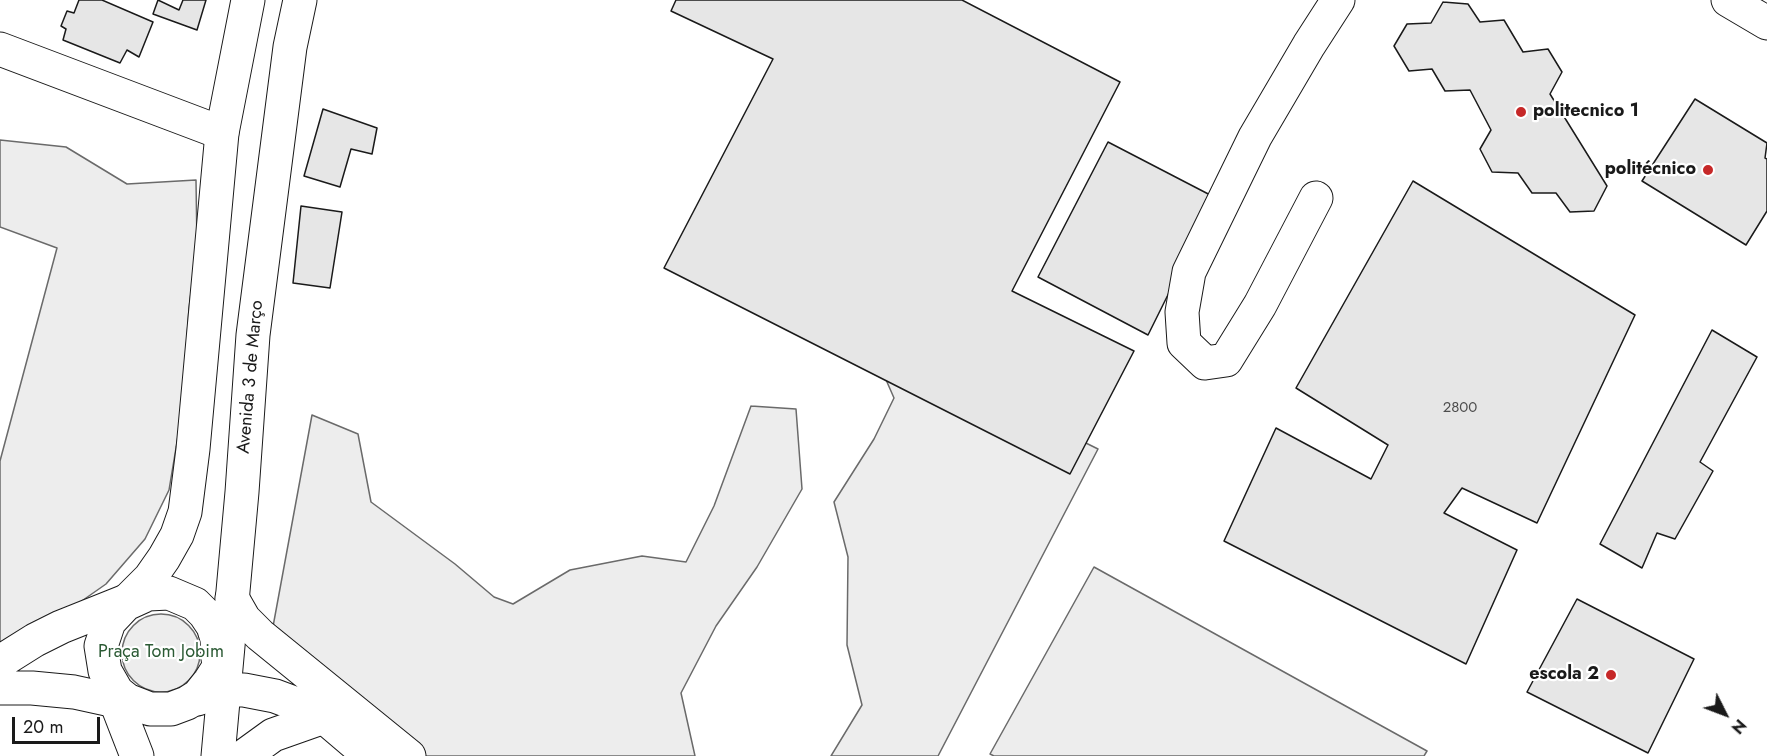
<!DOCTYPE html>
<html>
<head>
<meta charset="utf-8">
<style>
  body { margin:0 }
  #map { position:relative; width:1767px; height:756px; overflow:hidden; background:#fff; font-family:Jost,sans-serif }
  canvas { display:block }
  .north { position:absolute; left:1695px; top:684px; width:60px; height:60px; -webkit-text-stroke:4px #fff; paint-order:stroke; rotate:132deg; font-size:16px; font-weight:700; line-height:24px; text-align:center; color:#1a1a1a }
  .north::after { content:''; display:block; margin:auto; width:21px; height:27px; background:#1a1a1a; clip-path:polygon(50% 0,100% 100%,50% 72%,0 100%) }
  .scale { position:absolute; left:12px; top:717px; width:88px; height:27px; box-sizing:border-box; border:3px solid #1a1a1a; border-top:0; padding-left:8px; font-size:18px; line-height:21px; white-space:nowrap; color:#1a1a1a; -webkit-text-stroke:4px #fff; paint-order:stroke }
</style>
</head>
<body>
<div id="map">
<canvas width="1767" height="756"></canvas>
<div class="north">N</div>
<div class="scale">20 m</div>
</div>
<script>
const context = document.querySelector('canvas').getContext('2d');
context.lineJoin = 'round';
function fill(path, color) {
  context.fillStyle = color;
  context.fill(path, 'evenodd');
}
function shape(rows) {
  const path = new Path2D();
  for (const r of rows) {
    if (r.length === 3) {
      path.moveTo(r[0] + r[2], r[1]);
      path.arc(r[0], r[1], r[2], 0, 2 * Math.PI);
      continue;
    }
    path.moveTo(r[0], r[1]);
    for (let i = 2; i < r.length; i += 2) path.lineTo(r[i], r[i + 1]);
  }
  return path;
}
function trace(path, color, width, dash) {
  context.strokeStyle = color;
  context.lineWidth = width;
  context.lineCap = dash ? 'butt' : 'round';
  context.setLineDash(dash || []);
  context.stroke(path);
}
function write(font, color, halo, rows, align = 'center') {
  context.font = font + ' Jost,sans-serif';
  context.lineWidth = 4.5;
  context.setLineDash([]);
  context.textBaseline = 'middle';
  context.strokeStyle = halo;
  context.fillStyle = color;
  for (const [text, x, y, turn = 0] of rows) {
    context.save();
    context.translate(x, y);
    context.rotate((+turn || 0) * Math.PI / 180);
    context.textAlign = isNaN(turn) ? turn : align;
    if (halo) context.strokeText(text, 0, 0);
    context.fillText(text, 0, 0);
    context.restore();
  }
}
const green = shape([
  [0,140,66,147,127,184,196,180,197,247,189,308,182,412,169,490,145,539,106,584,66,612,0,651,0,461,57,248,0,227,0,140],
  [900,351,1098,449,938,756,831,756,862,705,847,645,848,557,834,502,874,439,894,398,880,366,900,351],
  [751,406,796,409,802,489,757,567,716,626,681,693,695,756,426,756,272,632,312,415,358,434,371,502,455,564,494,597,513,604,570,570,642,556,686,562,714,506,751,406],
  [1094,567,1427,751,1424,756,994,756,990,754,1094,567],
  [161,653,39]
]);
const building = shape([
  [79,0,102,0,153,22,139,57,127,50,120,63,63,40,66,29,61,26,67,11,74,13,79,0],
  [158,0,179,10,183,0,206,0,197,30,153,14,158,0],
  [676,0,962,0,1120,82,1012,291,1134,351,1070,474,664,268,773,59,671,11,676,0],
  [1443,2,1468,4,1480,22,1504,20,1523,52,1548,49,1562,72,1550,94,1607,186,1594,211,1570,212,1556,193,1532,193,1518,173,1492,172,1480,149,1491,130,1470,90,1445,91,1432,69,1409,71,1394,46,1407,24,1431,23,1443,2],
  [1695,99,1767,143,1765,158,1767,159,1767,211,1746,245,1642,181,1695,99],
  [323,109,377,128,372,154,351,149,340,187,304,176,323,109],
  [1108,142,1216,198,1148,335,1038,277,1108,142],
  [1413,181,1635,315,1537,523,1462,488,1444,513,1517,550,1466,664,1224,541,1276,428,1371,479,1388,445,1296,388,1413,181],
  [301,206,342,212,330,288,293,283,301,206],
  [1712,330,1757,357,1700,462,1713,471,1675,539,1657,533,1642,568,1600,544,1712,330],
  [1577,599,1694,659,1648,753,1527,692,1577,599]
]);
const minor = shape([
  [1728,0,1767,23],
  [0,49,222,133],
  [1316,198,1260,305,1226,360,1205,363,1184,343,1182,312,1189,272,1255,137,1309,45,1338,0],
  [232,598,244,619,260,635,409,756],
  [0,662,35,640,61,627,136,597],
  [0,688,32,688,74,692,138,706],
  [197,699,225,690,244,690,275,696,299,705,324,717,370,756]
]);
const major = shape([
  [116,612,150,578,164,558,177,535,185,512,193,449,222,133,248,0],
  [218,659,217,639,213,626,205,614,195,604,169,593,148,594,126,604,109,622,101,646,105,671,117,692,127,700,150,709,171,709,187,703,198,696,210,681,226,656],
  [109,684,137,756],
  [218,756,242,492,253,335,290,47,300,0],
  [244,756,273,735,324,717]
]);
const markers = [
  [1521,112,6,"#c62828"],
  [1708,170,6,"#c62828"],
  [1611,675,6,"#c62828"]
];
const numberNames = [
  ["2800",1460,408]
];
const poiNames = [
  ["politecnico 1",1533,112,"left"],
  ["politécnico",1696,170],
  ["escola 2",1599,675]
];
const streetNames = [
  ["Avenida 3 de Março",251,377,-85]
];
const parkNames = [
  ["Praça Tom Jobim",161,653]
];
fill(green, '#ededed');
trace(green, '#6a6a6a', 1.5);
fill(building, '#e6e6e6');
trace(building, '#1a1a1a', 1.5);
trace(minor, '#1a1a1a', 35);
trace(major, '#1a1a1a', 35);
trace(minor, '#fff', 33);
trace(major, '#fff', 33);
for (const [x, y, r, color] of markers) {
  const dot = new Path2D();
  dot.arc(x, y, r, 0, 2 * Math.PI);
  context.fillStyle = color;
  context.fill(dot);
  trace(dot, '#fff', 2);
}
write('15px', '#4d4d4d', null, numberNames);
write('bold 18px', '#1a1a1a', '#fff', poiNames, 'right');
write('18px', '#1a1a1a', '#fff', streetNames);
write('18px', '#2b5a34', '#fff', parkNames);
</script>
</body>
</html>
